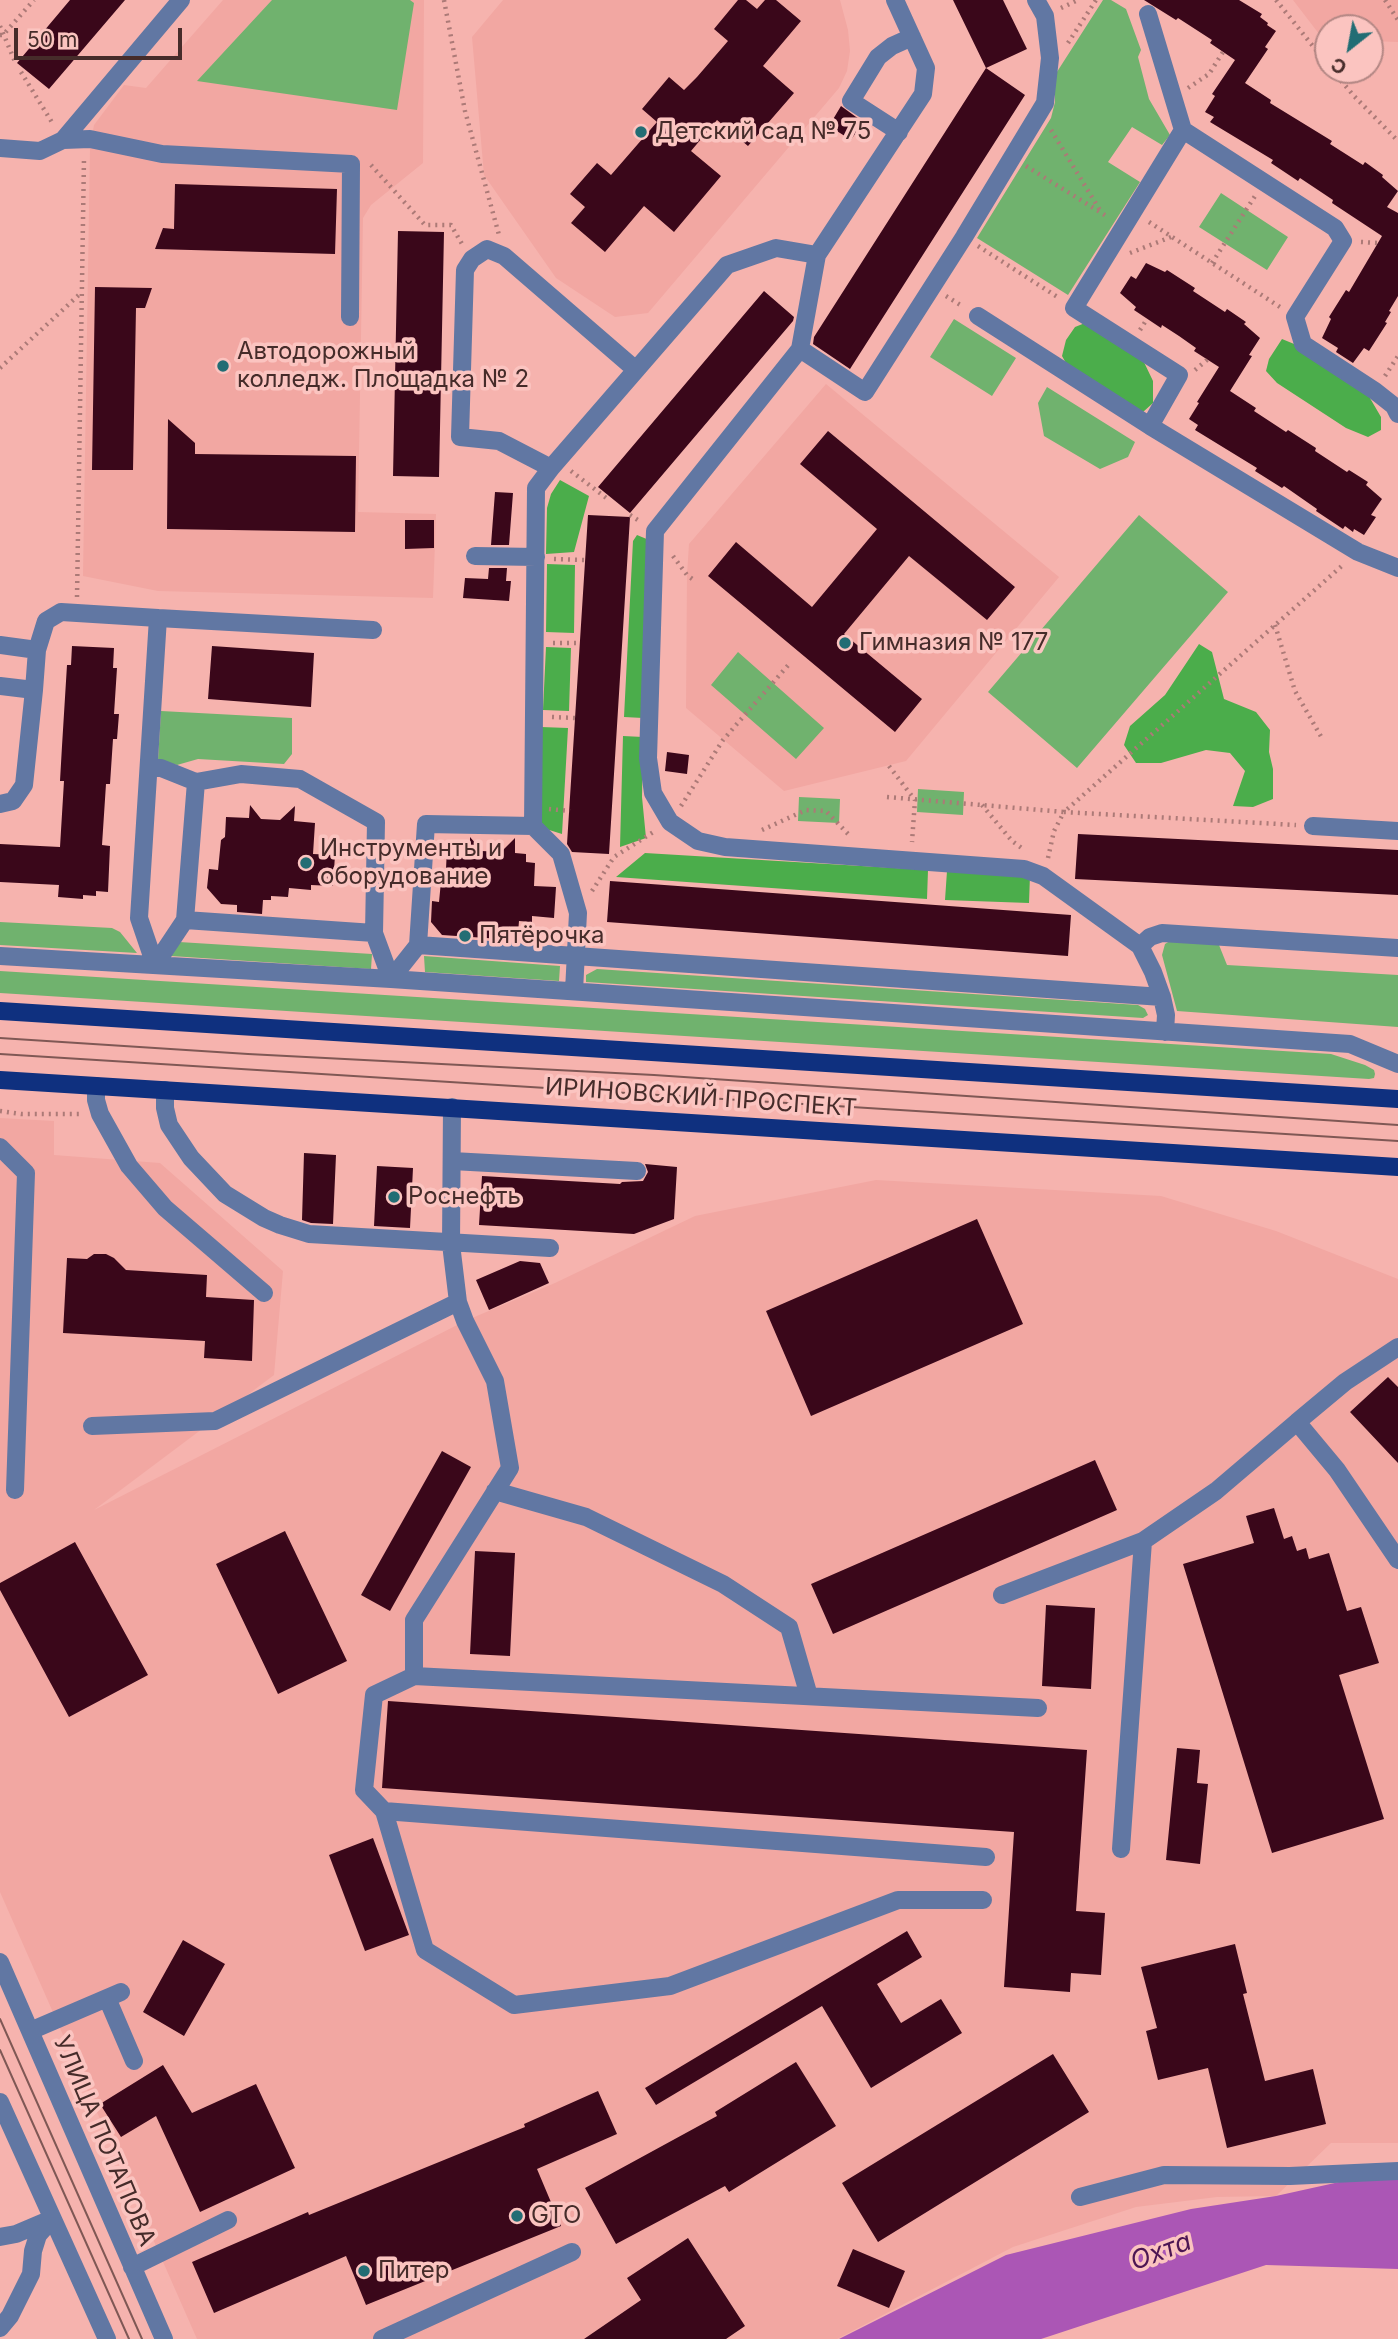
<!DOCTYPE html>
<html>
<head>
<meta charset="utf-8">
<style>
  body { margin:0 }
  #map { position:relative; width:1398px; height:2339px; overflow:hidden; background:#f6b3ae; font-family:Inter,sans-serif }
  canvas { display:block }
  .north { position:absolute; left:1314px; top:14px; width:70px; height:70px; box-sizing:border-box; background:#fbc4c0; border:2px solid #b38784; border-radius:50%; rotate:211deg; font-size:19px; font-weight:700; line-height:28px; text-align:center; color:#462c2a }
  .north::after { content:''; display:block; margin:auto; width:24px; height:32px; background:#226d74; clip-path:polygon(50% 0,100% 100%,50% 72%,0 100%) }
  .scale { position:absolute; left:14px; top:28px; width:168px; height:32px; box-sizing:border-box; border:4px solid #462c2a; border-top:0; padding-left:9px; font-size:21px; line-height:24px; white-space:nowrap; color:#462c2a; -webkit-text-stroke:5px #fbc4c0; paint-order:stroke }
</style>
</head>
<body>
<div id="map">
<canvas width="1398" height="2339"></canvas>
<div class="north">С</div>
<div class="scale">50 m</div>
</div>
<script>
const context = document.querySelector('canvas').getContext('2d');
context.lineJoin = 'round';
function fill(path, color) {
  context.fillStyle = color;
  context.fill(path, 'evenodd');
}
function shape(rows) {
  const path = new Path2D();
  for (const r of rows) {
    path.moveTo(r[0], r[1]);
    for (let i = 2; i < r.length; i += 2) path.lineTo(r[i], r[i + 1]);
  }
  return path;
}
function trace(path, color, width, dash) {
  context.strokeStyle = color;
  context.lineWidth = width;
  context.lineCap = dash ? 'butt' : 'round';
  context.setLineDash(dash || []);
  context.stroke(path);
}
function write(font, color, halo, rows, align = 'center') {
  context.font = font + ' Inter,sans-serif';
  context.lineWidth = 7;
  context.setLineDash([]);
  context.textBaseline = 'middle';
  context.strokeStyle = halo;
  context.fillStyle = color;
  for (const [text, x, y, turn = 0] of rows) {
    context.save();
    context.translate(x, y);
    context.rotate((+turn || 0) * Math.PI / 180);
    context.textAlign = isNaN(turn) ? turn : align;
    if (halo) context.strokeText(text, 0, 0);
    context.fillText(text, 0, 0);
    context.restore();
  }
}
const built = shape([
  [223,0,424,0,423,163,371,205,363,218,358,512,436,514,433,598,158,591,83,576,90,149,94,125,124,85,146,88],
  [503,0,840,0,848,30,850,51,847,71,839,88,648,313,615,317,556,278,484,175,472,37],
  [1293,0,1398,0,1398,42,1370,41,1370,28,1328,28,1328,43,1326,43],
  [826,384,1059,577,906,761,784,791,686,708,687,575,689,544],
  [0,1118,54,1121,54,1155,160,1163,283,1271,274,1375,94,1510,465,1321,555,1283,695,1216,876,1180,1161,1196,1276,1231,1398,1279,1398,2143,1331,2143,1276,2196,1217,2197,1136,2207,1013,2247,837,2339,197,2339,0,1892]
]);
const green = shape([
  [272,0,410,0,414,3,397,110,197,81],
  [1103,0,1111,0,1126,9,1141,50,1138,57,1149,99,1170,135,1162,145,1132,127,1108,162,1140,182,1068,295,977,238,1051,118,1055,102,1055,75],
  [1221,193,1288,237,1267,270,1199,227],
  [954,319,1016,358,992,396,930,357],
  [1047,387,1135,442,1128,457,1100,469,1044,436,1038,403],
  [1139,515,1228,592,1077,768,988,692],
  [738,652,824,728,796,759,711,685],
  [161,711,292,718,292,754,284,764,198,759,177,765,158,760],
  [918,789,964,792,963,815,917,812],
  [799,797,840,799,839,823,798,821],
  [0,922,112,928,120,932,137,953,0,945],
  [1170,941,1219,945,1227,965,1398,975,1398,1027,1177,1011,1162,955,1165,944],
  [179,942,372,954,371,969,171,956],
  [424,956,560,966,559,981,425,972],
  [597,969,1138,1005,1145,1009,1148,1015,1143,1018,586,982,586,975],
  [0,971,1331,1054,1365,1065,1374,1070,1375,1074,1374,1078,1369,1079,0,993]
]);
const forest = shape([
  [1085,323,1142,358,1153,381,1153,403,1143,412,1067,365,1062,356,1066,340,1075,327],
  [1282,339,1299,346,1367,393,1381,417,1381,430,1368,437,1346,428,1277,383,1266,371,1269,359],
  [560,480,589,496,574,552,546,554,547,508,551,494],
  [637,535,649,540,643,718,624,717,633,541],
  [547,564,575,565,574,633,546,632],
  [1199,644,1212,652,1224,699,1256,712,1270,730,1269,752,1273,769,1273,799,1253,807,1233,806,1245,771,1230,753,1206,750,1161,763,1136,763,1124,745,1130,726,1165,695],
  [546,647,571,648,569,711,543,710],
  [541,727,568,728,562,834,546,829,537,816],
  [623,736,643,737,642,797,646,838,620,847],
  [645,853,928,870,927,899,616,877],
  [947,871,1030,875,1029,903,945,900]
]);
const water = shape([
  [1398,2169,1398,2269,1266,2265,1041,2339,839,2339,1006,2255,1191,2209,1276,2196]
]);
const building = shape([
  [70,0,125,0,49,89,17,63],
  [738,0,746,0,757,9,765,0,776,0,801,21,763,66,794,93,748,146,717,120,691,151,721,176,674,232,644,206,605,252,571,223,585,207,570,194,597,163,611,175,657,122,642,109,669,77,684,90,697,77,728,41,714,29],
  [953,0,1003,0,1027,49,986,68],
  [1144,0,1239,0,1262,14,1260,17,1268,23,1267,25,1276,31,1265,47,1268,49,1245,83,1271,100,1270,103,1332,141,1330,144,1363,165,1365,162,1383,175,1382,177,1398,191,1387,207,1398,213,1398,296,1389,311,1391,312,1385,322,1387,323,1369,351,1364,348,1353,363,1336,352,1338,348,1322,338,1331,319,1329,317,1346,290,1349,292,1382,236,1332,203,1333,200,1300,178,1298,181,1271,163,1273,160,1210,122,1214,117,1205,112,1215,96,1212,94,1235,60,1210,43,1212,40,1178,18,1176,20],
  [986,68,1025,95,850,369,813,344,814,337],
  [841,106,863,122,851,140,829,126],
  [175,184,337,189,335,254,155,249,163,228,174,229],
  [398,231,444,232,439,477,393,476],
  [1146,263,1165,272,1167,270,1195,288,1193,291,1225,312,1227,309,1246,322,1244,324,1260,338,1249,355,1252,356,1230,391,1256,408,1254,411,1286,432,1288,430,1316,448,1315,451,1347,472,1349,470,1368,482,1366,485,1382,499,1371,515,1376,517,1364,535,1354,529,1353,532,1345,526,1343,529,1316,511,1317,509,1284,486,1282,488,1255,471,1257,468,1195,430,1198,425,1189,419,1199,403,1197,402,1219,367,1194,351,1196,348,1179,336,1162,325,1161,328,1134,310,1136,307,1120,293,1131,276,1136,279],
  [95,287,152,288,145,308,136,308,133,470,92,470],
  [764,291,794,317,793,321,630,513,598,487],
  [168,419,195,443,195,454,356,456,355,532,167,529],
  [828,431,1015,587,987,620,909,556,844,634,922,699,895,732,708,576,736,542,812,607,877,529,800,464],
  [495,492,513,493,509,545,491,545],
  [588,515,630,517,609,854,572,852,567,844],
  [405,520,434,520,434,548,405,549],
  [489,568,507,568,506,581,511,581,509,601,463,598,465,578,488,579],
  [72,646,114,648,113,668,117,668,114,714,119,714,117,739,113,739,110,784,106,784,102,845,110,846,108,892,96,891,96,896,83,895,83,899,58,897,59,885,0,882,0,844,60,847,64,781,60,781,62,746,67,665,71,665],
  [212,646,314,653,311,707,208,699],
  [667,752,689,755,687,774,665,771],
  [250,805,261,819,280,820,295,806,294,821,315,823,313,854,335,855,333,886,311,885,311,890,289,888,288,897,271,896,271,900,263,900,262,914,237,912,237,905,221,904,207,888,209,869,218,870,221,840,225,837,226,817,249,818],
  [1078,834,1398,850,1398,895,1075,879],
  [470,837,482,851,501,852,515,838,515,853,526,854,526,862,535,863,534,886,556,887,554,918,532,916,532,922,519,921,518,933,501,932,501,939,442,935,431,922,432,901,439,902,442,871,446,869,447,848,470,850],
  [610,881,1071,915,1068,956,607,922],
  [304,1153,336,1155,333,1224,311,1223,302,1220],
  [645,1164,677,1167,674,1219,634,1234,479,1225,482,1176,620,1184,622,1182,643,1181,648,1172],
  [377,1166,413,1168,410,1228,374,1226],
  [977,1219,1023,1324,811,1416,766,1311],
  [94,1254,106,1254,114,1258,126,1270,207,1275,206,1297,254,1300,252,1361,204,1358,205,1341,63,1333,67,1258,87,1259],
  [520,1261,540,1263,549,1283,489,1310,476,1280],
  [1388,1377,1398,1387,1398,1463,1350,1412],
  [442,1451,471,1467,390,1611,361,1595],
  [1095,1460,1117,1510,833,1634,811,1584],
  [1274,1508,1284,1539,1292,1536,1297,1551,1306,1548,1309,1559,1329,1553,1347,1611,1361,1607,1379,1663,1339,1675,1384,1819,1272,1853,1183,1564,1254,1543,1246,1516],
  [285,1531,347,1661,278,1694,216,1564],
  [75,1542,148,1675,69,1717,0,1590,0,1583],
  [475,1551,515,1553,510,1656,470,1654],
  [1046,1605,1095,1608,1091,1689,1042,1686],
  [388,1701,1087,1750,1076,1911,1105,1913,1101,1975,1071,1973,1070,1992,1004,1987,1014,1832,382,1788],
  [1177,1748,1200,1750,1197,1783,1208,1784,1200,1864,1166,1860],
  [373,1838,409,1935,365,1951,329,1855],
  [907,1931,922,1957,877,1984,901,2023,941,1999,962,2033,871,2088,822,2006,656,2105,645,2088],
  [183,1940,225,1964,184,2036,143,2012],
  [1235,1944,1247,1993,1243,1994,1265,2081,1313,2069,1326,2124,1227,2148,1208,2068,1158,2080,1146,2031,1157,2028,1141,1967],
  [1053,2054,1089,2112,878,2242,842,2183],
  [796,2062,836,2126,729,2192,725,2186,616,2244,585,2188,717,2116,715,2112],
  [163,2065,192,2113,256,2084,295,2168,200,2212,156,2116,121,2137,100,2104],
  [598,2091,617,2134,537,2169,561,2226,366,2305,346,2256,214,2313,192,2262,308,2212,309,2215,525,2127,524,2124],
  [688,2238,745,2326,726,2339,584,2339,641,2300,627,2278],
  [853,2249,905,2271,889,2308,837,2286]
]);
const path = shape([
  [444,0,465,111,499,235],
  [1276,0,1328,65],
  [1385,0,1398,20],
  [1061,8,1078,0],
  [0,26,16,64],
  [0,35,3,35,34,0],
  [1068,43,1096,0],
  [1332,70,1354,96,1398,141],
  [21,72,53,124],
  [1188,88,1209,74,1223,52],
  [1051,130,1101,212],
  [371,165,425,225,451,225,462,244],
  [1026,166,1108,217],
  [1149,222,1280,307],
  [1361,242,1378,243],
  [978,246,1059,298],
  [1130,253,1171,237],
  [1212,263,1255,196],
  [946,296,962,306],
  [1140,330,1147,319],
  [0,368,82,292],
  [1195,370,1208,359],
  [1385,376,1398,356],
  [571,471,609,500],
  [630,515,641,522],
  [673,556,687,575,695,581],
  [554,559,585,560],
  [77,597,84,158],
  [1275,625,1295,691,1323,740],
  [553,643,580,643],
  [552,717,575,718],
  [889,766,915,800,912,842],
  [887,797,1064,812,1344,564],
  [982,805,1012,841,1023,849],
  [681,806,723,740,791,662],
  [549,809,570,811],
  [762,830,806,810,826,811,850,836],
  [1048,858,1054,831,1064,812,1296,825],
  [592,891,614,857,655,831],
  [0,1111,21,1114,82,1114]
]);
const minor = shape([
  [1036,0,1045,16,1050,58,1045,103,964,237,865,392,800,349,655,531,648,758,653,793,670,822,698,841,725,847,1024,869,1043,876,1140,946,1150,937,1162,933,1398,948],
  [1148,14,1183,130,1074,308,1179,375,1150,426,1358,552,1398,568],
  [1183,130,1335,228,1343,241,1295,317,1303,344,1375,391,1394,406,1398,414],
  [899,132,851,101,878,57,892,46,912,37],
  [63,140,90,139,162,154,351,164,350,317],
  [0,148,40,151,63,140,181,0],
  [817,255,923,94,926,68,895,0],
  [978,316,1150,426],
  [551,468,499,441,460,437,465,270,472,259,487,249,504,256,636,370],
  [475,556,536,557],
  [158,618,373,630],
  [0,645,37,650],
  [0,686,34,690,37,650,46,621,61,612,158,618,139,918,155,965],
  [150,768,161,768,196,782],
  [0,804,13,801,24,785,34,690],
  [533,826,536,488,551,468,727,265,776,248,817,255,800,349],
  [1313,826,1398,831],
  [374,933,185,920,196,782,241,774,300,779,376,822,374,933,391,979],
  [418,945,1162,997],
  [1140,946,1153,972,1162,997,1166,1015,1165,1032],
  [0,956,391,979,1350,1044,1398,1064],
  [155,965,185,920],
  [391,979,418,945,426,824,533,826,561,854,578,913,574,991],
  [96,1086,96,1100,100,1114,129,1166,165,1208,264,1293],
  [165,1090,165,1108,169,1125,191,1158,225,1194,264,1218,280,1225,309,1234,550,1248],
  [452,1107,451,1244,458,1302,465,1321,495,1381,510,1468,414,1620,414,1676,1038,1708],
  [0,1147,26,1173,15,1490],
  [452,1161,637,1171],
  [1398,1347,1345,1382,1297,1422,1337,1470,1398,1560],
  [92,1426,215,1421,458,1302],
  [495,1491,586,1517,723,1584,789,1627,809,1696],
  [1002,1595,1143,1541,1216,1491,1297,1422],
  [384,1811,364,1790,374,1695,414,1676],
  [1121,1849,1143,1541],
  [983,1900,898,1900,670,1986,514,2005,425,1950,384,1811,986,1857],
  [0,1962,164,2339],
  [107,1998,134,2061],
  [30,2031,121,1992],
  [0,2102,107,2339],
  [1080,2197,1164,2175,1290,2176,1398,2171],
  [0,2237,16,2234,49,2220],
  [132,2267,228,2220],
  [0,2328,10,2316,31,2274,33,2251,38,2235,52,2219],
  [382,2339,572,2252]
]);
const major = shape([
  [0,1011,1398,1099],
  [0,1080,1398,1167]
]);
const tram = shape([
  [0,1038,248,1054,654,1075,1398,1125],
  [0,1054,1398,1141],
  [0,2019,142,2339],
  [0,2050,129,2339]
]);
const markers = [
  [641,132,7,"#226d74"],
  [223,366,7,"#226d74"],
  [845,643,7,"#226d74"],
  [306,863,7,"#226d74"],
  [465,936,7,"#226d74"],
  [394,1197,7,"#226d74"],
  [517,2216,7,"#226d74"],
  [364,2271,7,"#226d74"]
];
const poiNames = [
  ["Детский сад № 75",655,132],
  ["Автодорожный",237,352],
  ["колледж. Площадка № 2",237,380],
  ["Гимназия № 177",859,643],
  ["Инструменты и",320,849],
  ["оборудование",320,877],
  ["Пятёрочка",479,936],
  ["Роснефть",408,1197],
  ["GTO",531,2216],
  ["Питер",378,2271]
];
const streetNames = [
  ["ИРИНОВСКИЙ ПРОСПЕКТ",701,1098,4],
  ["УЛИЦА ПОТАПОВА",104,2141,67]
];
const waterNames = [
  ["Охта",1161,2252,-21]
];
fill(built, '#f2a7a2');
fill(green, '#70b26e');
fill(forest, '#4bad4b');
fill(water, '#ab56b5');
fill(building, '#3a071a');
trace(path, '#ac7a77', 4.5, [2, 5]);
trace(minor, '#6177a3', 18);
trace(major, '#0f307f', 18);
trace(tram, '#7f5855', 2);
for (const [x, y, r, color] of markers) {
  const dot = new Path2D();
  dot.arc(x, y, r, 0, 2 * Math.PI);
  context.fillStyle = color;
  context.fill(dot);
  trace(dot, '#fbc4c0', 2.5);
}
write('24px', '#462c2a', '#fbc4c0', poiNames, 'left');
write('24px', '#462c2a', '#fbc4c0', streetNames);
write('italic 26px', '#4d1653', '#fbc4c0', waterNames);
</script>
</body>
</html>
